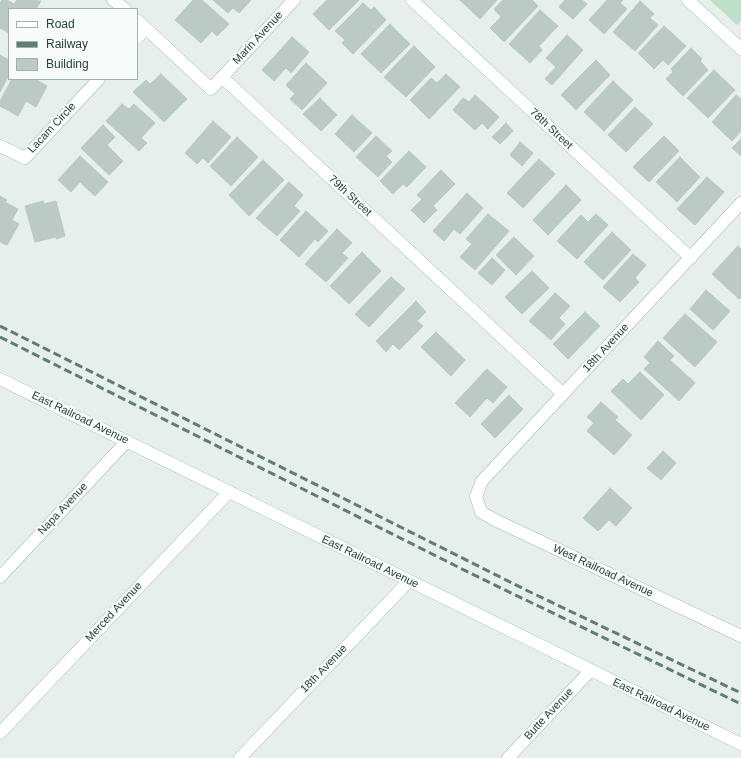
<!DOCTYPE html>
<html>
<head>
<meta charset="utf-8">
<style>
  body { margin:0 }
  #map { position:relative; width:741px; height:758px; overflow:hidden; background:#e6efeb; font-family:Helvetica,sans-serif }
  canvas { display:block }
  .legend { position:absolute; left:8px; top:8px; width:130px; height:72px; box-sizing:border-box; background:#f7fbf9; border:1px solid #a3b1ad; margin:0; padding:5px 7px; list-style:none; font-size:12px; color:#24423a }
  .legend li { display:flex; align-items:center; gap:8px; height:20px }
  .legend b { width:20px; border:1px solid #a3b1ad }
</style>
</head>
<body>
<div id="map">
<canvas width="741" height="758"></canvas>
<ul class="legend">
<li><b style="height:5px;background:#fff"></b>Road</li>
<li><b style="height:5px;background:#5f7d75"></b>Railway</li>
<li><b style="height:11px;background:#bbcac4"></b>Building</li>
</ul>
</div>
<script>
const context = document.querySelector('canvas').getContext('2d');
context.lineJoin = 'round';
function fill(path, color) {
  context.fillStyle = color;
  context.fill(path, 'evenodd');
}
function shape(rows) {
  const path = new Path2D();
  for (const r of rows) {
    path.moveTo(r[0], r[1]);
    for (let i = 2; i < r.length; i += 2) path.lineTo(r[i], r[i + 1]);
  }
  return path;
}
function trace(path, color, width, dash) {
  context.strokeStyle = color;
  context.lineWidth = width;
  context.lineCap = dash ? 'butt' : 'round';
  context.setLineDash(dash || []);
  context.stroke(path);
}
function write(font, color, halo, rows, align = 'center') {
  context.font = font + ' Helvetica,sans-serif';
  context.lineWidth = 4;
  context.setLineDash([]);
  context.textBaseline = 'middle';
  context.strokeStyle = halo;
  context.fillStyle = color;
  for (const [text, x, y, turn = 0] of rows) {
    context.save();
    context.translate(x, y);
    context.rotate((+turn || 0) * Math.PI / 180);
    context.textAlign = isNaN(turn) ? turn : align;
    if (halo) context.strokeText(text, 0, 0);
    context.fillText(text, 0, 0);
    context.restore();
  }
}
const green = shape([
  [710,0,741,0,741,21,737,25]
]);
const building = shape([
  [2,0,7,0,14,4,17,0,41,1,36,9,9,9,9,33,0,28,0,3,2,0],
  [193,0,202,0,229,24,217,36,212,31,201,43,175,20,193,0],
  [213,0,251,0,239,13,233,8,228,13,213,0],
  [327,0,359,0,329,30,313,14,327,0],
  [460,0,497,0,480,19,460,0],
  [503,0,532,0,538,6,504,42,490,28,501,17,494,9,503,0],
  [565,0,582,0,587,4,573,19,559,7,565,0],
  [607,0,623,0,620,3,627,9,604,34,589,20,607,0],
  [640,1,654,14,650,18,658,25,635,51,613,32,640,1],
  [363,3,371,10,374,7,386,20,353,54,342,43,345,40,335,31,363,3],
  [540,10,558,26,539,46,542,50,530,63,509,44,540,10],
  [390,24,410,44,381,73,361,54,390,24],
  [664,26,686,46,668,65,663,60,654,69,638,53,664,26],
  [567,35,583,50,552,85,545,79,556,67,546,58,567,35],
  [292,37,309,52,291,73,286,68,274,81,262,70,292,37],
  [414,46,435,67,406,97,384,77,414,46],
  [691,48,702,59,700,61,708,70,683,96,666,79,673,72,671,69,691,48],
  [0,55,9,60,9,75,0,92,0,55],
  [596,60,610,75,576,110,561,95,596,60],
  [306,63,327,83,302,110,290,99,295,94,286,85,306,63],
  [714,70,735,90,708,118,687,98,714,70],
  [161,74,187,99,164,122,133,92,146,80,150,84,161,74],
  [446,74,460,87,429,119,410,100,431,78,437,83,446,74],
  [12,79,35,79,47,86,36,107,26,101,18,116,0,106,0,101,12,79],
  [613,81,633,100,604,131,584,112,613,81],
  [475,95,499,117,488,129,482,123,475,130,453,110,463,98,469,102,475,95],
  [736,95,741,99,741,131,732,141,712,122,736,95],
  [320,98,337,115,321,131,303,114,320,98],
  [122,104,129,109,134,104,155,123,141,138,147,143,139,151,106,121,122,104],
  [635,107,653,124,626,152,608,135,635,107],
  [352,115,372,133,354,152,335,134,352,115],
  [213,121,231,137,208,163,203,158,197,164,185,153,213,121],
  [506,123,513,131,500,144,492,137,506,123],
  [103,125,115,137,107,145,123,161,109,175,81,148,103,125],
  [376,136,392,151,386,156,392,162,378,177,356,157,376,136],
  [664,136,679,151,649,182,633,167,664,136],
  [237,137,258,157,231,186,210,166,237,137],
  [741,139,741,156,732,148,741,139],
  [520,142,533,153,522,166,510,155,520,142],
  [409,151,426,167,407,187,403,184,393,194,380,181,409,151],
  [80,156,108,182,95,196,80,182,71,192,58,180,80,156],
  [680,157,700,177,677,202,656,182,680,157],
  [539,159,555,174,523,208,507,193,539,159],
  [263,160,284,180,249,216,229,195,263,160],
  [441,170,455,184,433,206,437,210,424,223,411,210,422,199,417,195,441,170],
  [707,177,724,192,695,225,677,209,707,177],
  [289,182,303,195,294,206,300,211,277,236,256,218,289,182],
  [566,185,581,200,548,235,533,220,566,185],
  [467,193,483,208,460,234,454,229,444,241,433,231,467,193],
  [0,196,7,200,5,202,18,209,12,220,19,224,7,245,0,242,0,196],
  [43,201,44,204,56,201,65,236,56,239,56,237,35,242,25,206,43,201],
  [306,211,328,231,318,242,315,239,299,257,280,240,306,211],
  [488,214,509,231,475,270,460,257,472,244,466,239,488,214],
  [596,214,608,225,577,259,557,241,581,215,588,222,596,214],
  [337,229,352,243,342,253,348,258,326,282,305,264,337,229],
  [612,232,631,250,603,280,584,262,612,232],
  [514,237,534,256,516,275,496,255,514,237],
  [738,246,741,249,741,297,739,299,712,274,738,246],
  [362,252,381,271,349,304,330,286,362,252],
  [633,254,646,265,635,278,639,282,620,302,603,287,633,254],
  [492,258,505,270,492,285,478,273,492,258],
  [532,271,549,288,522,314,505,297,532,271],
  [391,277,405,289,369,327,355,314,391,277],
  [706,290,730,311,713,330,690,309,706,290],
  [555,293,570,306,559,318,565,324,551,340,529,321,555,293],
  [416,301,426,312,417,321,423,326,399,350,393,344,386,352,376,341,416,301],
  [585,312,600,326,568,359,553,344,585,312],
  [685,314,717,342,695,367,663,338,685,314],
  [436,332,465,360,451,376,421,347,436,332],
  [658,341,674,356,670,360,695,383,679,401,644,369,650,363,644,357,658,341],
  [487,369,507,387,493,403,487,398,470,417,455,403,487,369],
  [640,372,664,395,641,420,611,391,623,379,628,384,640,372],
  [509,395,523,409,495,438,481,424,509,395],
  [601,402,618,417,615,420,632,435,614,455,587,431,594,423,587,417,601,402],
  [663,451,676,463,661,480,647,468,663,451],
  [610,488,632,508,616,526,609,520,598,531,583,518,610,488]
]);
const minor = shape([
  [113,0,125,9],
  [412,0,691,258],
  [688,0,741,49],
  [137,20,211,89,294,0],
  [137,38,146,28],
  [222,77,563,394],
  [0,146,25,158,99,79],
  [741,203,482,481,476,496,481,512,495,520,741,636],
  [0,379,741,744],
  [0,577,127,441],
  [0,733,229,492],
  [240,758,409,581],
  [508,758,591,670]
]);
const rail = shape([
  [0,326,528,591,741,693],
  [0,337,470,573,741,704]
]);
const streetNames = [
  ["Marin Avenue",258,38,-47],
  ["Lacam Circle",52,128,-47],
  ["78th Street",551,129,43],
  ["79th Street",350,196,43],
  ["18th Avenue",606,348,-47],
  ["East Railroad Avenue",80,418,26],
  ["Napa Avenue",63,509,-47],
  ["East Railroad Avenue",370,562,26],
  ["West Railroad Avenue",603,571,25],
  ["Merced Avenue",114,612,-47],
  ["18th Avenue",324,669,-46],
  ["East Railroad Avenue",661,705,26],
  ["Butte Avenue",549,714,-47]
];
fill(green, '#bfe0c8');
fill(building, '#bbcac4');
trace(building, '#b8c9c2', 1);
trace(minor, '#a8b8b2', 13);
trace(minor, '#fff', 12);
trace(rail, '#5f7d75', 3, [8, 4]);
write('11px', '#24423a', '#f7fbf9', streetNames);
</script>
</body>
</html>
